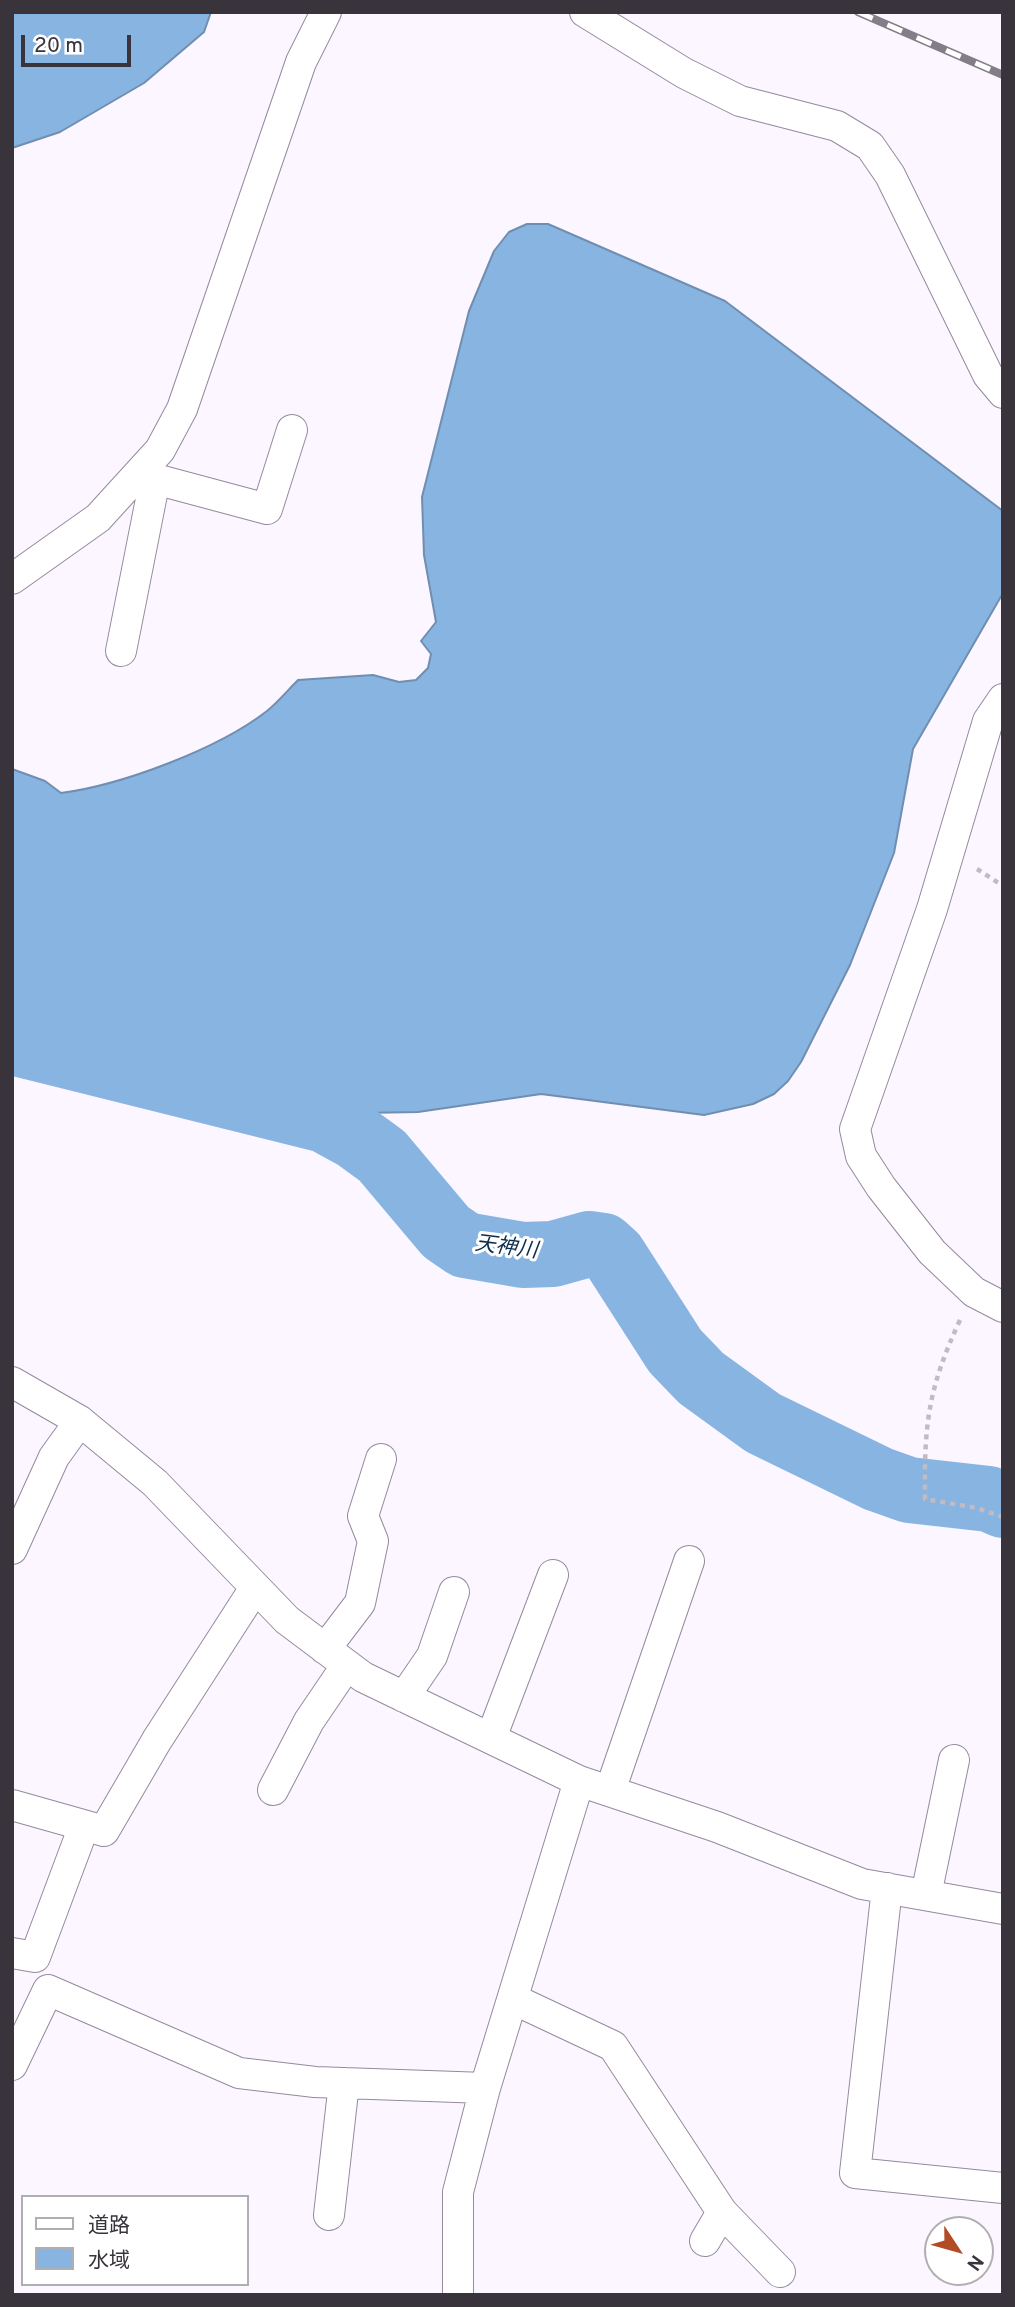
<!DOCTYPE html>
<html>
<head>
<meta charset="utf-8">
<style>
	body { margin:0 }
	#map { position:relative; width:1015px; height:2307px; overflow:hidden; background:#fbf6ff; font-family:Overpass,"Noto Sans JP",sans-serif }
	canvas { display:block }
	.frame { position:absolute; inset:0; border:14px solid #39343c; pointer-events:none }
	.legend { position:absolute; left:21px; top:2195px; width:228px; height:91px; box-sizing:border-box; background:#fff; border:2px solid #b0aeb1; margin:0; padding:9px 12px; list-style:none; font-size:21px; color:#39343c }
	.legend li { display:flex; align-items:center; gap:14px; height:35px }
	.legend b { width:35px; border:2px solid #b0aeb1 }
	.north { position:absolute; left:924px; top:2216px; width:70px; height:70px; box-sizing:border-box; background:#fff; border:2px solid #b0aeb1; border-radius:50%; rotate:126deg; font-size:19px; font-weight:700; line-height:28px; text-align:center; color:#39343c }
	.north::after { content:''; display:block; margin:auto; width:24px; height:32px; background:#b24c24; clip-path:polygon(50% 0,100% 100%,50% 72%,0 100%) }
	.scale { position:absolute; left:21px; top:35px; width:110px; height:32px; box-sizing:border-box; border:4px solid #39343c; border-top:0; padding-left:9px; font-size:21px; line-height:24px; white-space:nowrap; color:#39343c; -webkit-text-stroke:5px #fff; paint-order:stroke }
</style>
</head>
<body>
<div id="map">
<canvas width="1015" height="2307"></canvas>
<div class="frame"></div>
<ul class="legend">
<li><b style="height:9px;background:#fff"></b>道路</li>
<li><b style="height:19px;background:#88b4e2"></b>水域</li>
</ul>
<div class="north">N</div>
<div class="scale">20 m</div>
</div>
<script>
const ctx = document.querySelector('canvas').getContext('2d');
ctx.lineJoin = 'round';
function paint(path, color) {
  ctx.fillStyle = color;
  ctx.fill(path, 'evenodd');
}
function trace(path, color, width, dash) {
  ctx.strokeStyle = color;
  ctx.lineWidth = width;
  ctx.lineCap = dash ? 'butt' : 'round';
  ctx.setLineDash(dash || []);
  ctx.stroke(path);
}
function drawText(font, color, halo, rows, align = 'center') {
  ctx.font = font + ' Overpass,"Noto Sans JP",sans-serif';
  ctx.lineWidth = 6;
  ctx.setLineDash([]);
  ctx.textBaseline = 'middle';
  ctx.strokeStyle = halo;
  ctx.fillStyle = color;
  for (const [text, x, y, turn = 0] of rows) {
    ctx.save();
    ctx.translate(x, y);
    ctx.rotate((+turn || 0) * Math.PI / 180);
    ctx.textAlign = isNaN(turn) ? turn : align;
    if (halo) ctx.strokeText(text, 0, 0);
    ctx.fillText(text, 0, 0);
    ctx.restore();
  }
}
const water = new Path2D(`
	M 12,12 L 211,12 L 204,32 L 144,83 L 60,132 L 12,148 Z
	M 527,224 L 548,224 L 725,301 L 1003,511 L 1003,593 L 913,749 L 894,853 L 850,965 L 801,1062 L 788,1081 L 774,1094 L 753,1104 L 704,1115 L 541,1094 L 418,1112 L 361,1113 L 12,1028 L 12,769 L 45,781 L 61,793 C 122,785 218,749 267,711 C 278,702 288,690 298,680 L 373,675 L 399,682 L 416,680 L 428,668 L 431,654 L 421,641 L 436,622 L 424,555 L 422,497 L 469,311 L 494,251 L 509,232 Z`);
paint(water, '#88b4e2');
trace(water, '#708eb0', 2);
trace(new Path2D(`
	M 12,1042 L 325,1120 L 356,1137 L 382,1156 L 446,1232 L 465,1245 L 523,1255 L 553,1254 L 589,1244 L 603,1246 L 614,1256 L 675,1351 L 701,1378 L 763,1423 L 878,1479 L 909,1490 L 989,1499 L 1003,1505`), '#88b4e2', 66);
const minor = new Path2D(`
	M 585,12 L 684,73 L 740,101 L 837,126 L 870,146 L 890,175 L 988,375 L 1003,393
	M 143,470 L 155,479 L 267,509 L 292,430
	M 12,579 L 98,518 L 160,450 L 182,409 L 301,62 L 326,12
	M 121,651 L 155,479
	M 1003,699 L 988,721 L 932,909 L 855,1129 L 861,1156 L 881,1187 L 932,1252 L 974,1292 L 1003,1307
	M 12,1382 L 80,1421 L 155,1483 L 287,1620 L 363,1677 L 579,1781 L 717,1827 L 862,1884 L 1003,1909
	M 12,1549 L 54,1457 L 80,1421
	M 325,1649 L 360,1603 L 373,1541 L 363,1516 L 381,1459
	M 404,1697 L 432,1656 L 454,1592
	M 491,1738 L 553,1575
	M 273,1790 L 309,1721 L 347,1665
	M 610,1791 L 689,1561
	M 12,1805 L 104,1831 L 157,1740 L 255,1588
	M 887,1888 L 855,2173 L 1003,2188
	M 926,1895 L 954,1760
	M 12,1953 L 35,1957 L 84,1826
	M 513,1999 L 613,2046 L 722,2212 L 705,2241
	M 12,2065 L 48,1990 L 239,2073 L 315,2082 L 485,2088
	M 722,2212 L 780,2272
	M 329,2215 L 344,2083
	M 458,2295 L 458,2192 L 485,2088 L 579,1781`);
trace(minor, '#96899d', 32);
trace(new Path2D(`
	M 977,869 L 1003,886
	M 960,1320 C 928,1389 924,1424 925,1499 L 977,1508 L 1003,1517`), '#c0bbc4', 4.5, [5, 5]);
trace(minor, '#fff', 30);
const rail = new Path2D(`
	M 858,12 L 1003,75`);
trace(rail, '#827d86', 8);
trace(rail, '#fff', 5, [16]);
drawText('italic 21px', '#0d2e4c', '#fff', [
	["天神川",506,1249,7]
]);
</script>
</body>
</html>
